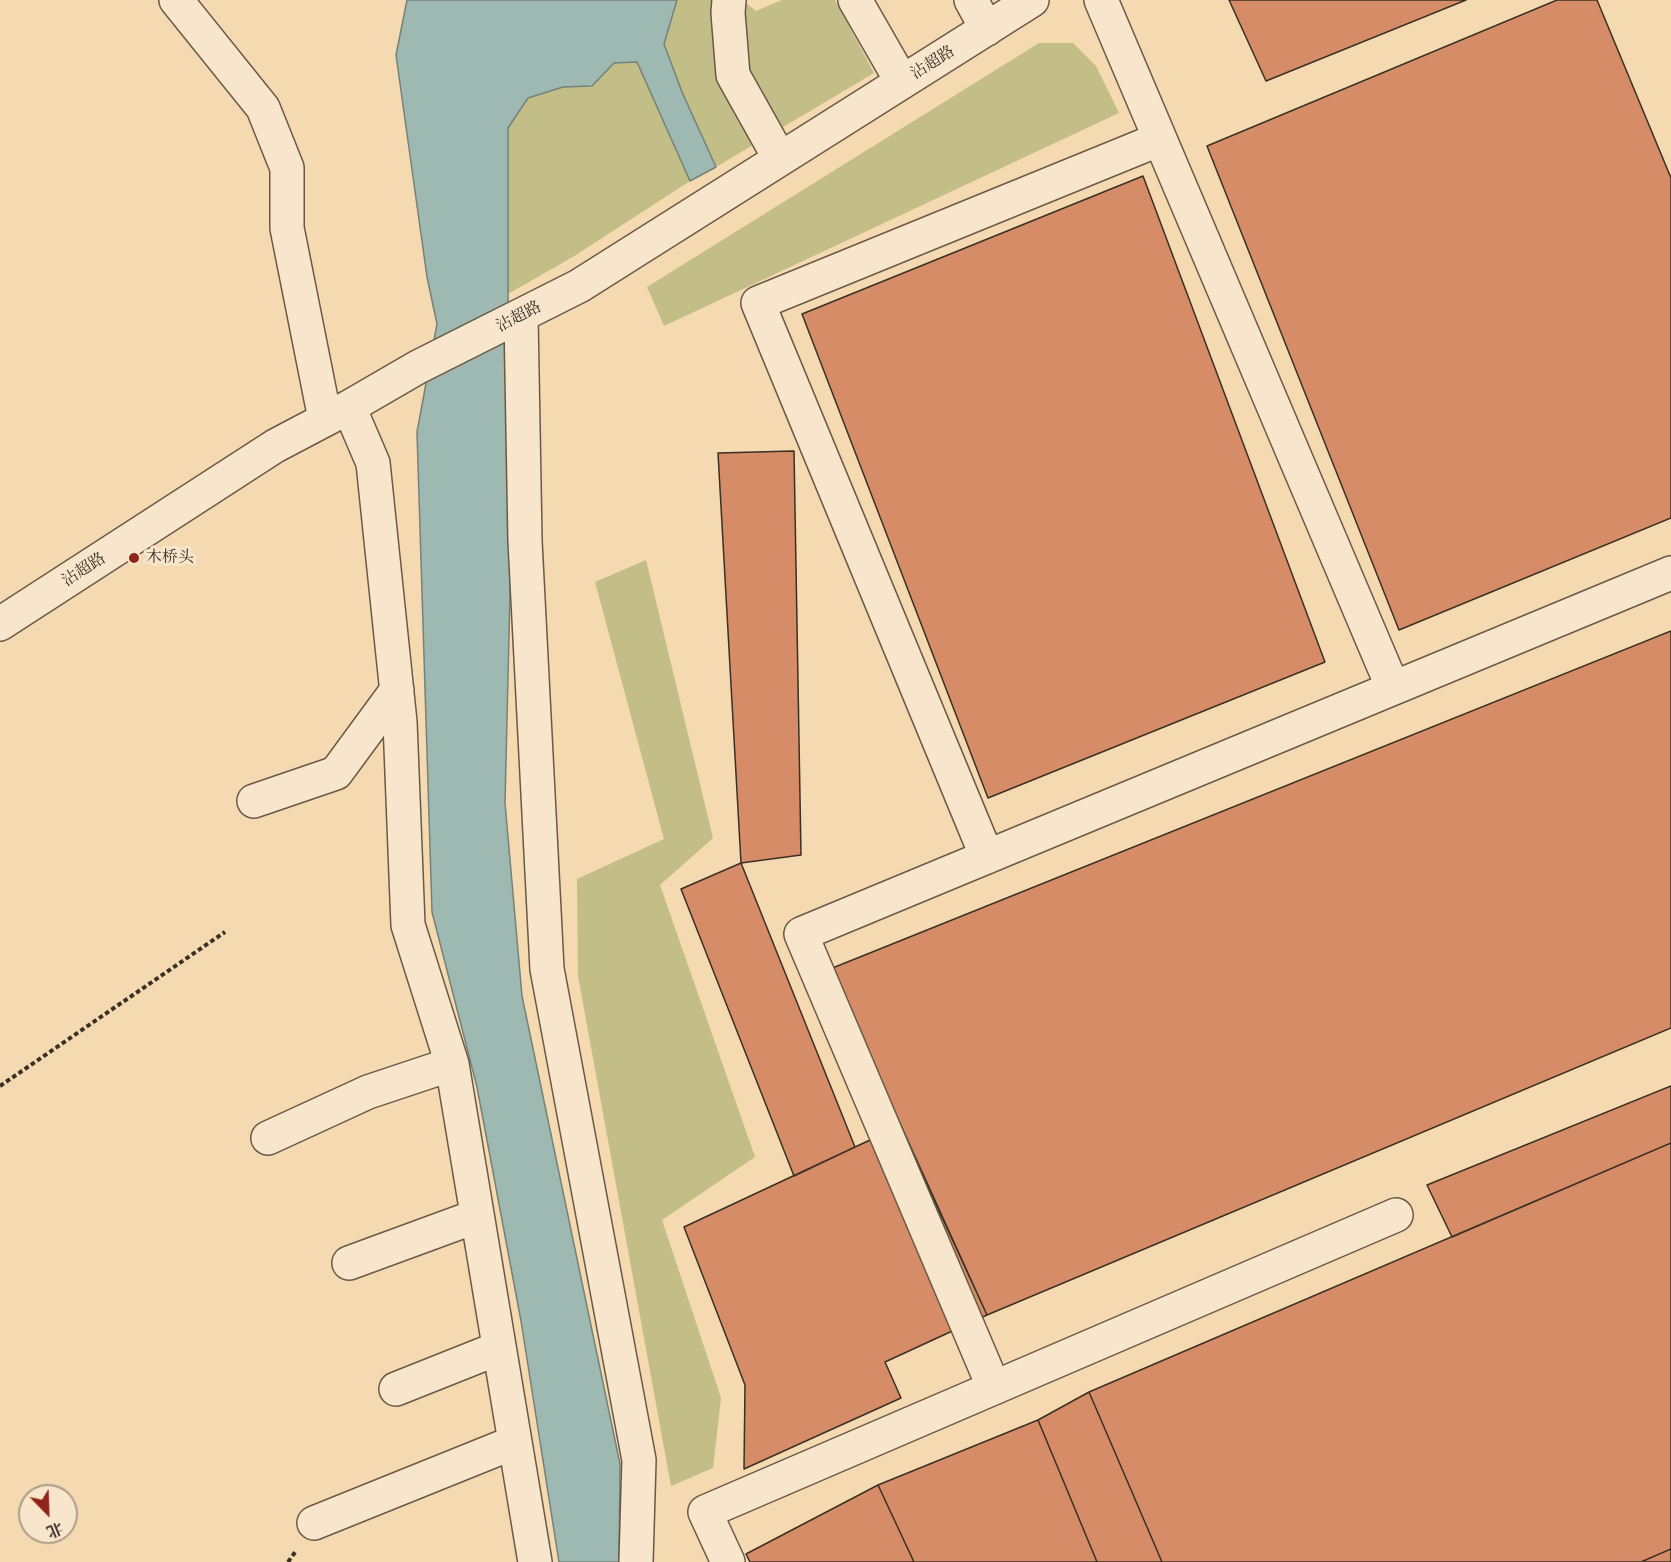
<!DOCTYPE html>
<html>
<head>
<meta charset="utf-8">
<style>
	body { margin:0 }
	#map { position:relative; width:1671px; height:1562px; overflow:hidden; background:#f5d9b1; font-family:"Old Standard TT","Noto Serif SC",serif }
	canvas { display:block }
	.north { position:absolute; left:18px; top:1484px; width:60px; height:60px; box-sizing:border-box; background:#f8e6cc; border:2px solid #ac9d89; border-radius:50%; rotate:157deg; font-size:16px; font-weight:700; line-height:24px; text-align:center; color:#3a3025 }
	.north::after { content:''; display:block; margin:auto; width:21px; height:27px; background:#8f2418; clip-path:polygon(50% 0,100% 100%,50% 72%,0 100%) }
</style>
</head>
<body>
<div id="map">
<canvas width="1671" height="1562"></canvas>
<div class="north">北</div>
</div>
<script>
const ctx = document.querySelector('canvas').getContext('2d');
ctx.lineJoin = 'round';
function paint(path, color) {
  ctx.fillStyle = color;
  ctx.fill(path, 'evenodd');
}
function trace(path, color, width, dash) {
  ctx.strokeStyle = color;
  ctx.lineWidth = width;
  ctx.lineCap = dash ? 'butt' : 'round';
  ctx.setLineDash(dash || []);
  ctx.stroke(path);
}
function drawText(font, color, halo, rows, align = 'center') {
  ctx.font = font + ' "Old Standard TT","Noto Serif SC",serif';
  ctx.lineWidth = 6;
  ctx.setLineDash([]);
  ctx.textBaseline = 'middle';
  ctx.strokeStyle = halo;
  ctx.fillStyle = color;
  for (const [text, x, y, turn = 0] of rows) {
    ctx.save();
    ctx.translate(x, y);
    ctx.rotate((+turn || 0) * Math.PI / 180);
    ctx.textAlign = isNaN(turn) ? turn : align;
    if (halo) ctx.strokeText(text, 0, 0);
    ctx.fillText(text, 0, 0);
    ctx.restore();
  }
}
paint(new Path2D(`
	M 677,0 L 742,0 L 756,11 L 782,0 L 835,0 L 874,73 L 716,167 L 682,92 L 664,44 Z
	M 1039,43 L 1073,43 L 1096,66 L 1119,113 L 664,326 L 647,287 Z
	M 637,62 L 690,181 L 576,255 L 508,294 L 508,128 L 528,98 L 563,87 L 592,86 L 614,63 Z
	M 646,560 L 713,838 L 660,885 L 755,1157 L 662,1220 L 721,1398 L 713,1468 L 671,1486 L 578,976 L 577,879 L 664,839 L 595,582 Z`), '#c3bd87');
const water = new Path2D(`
	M 407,0 L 677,0 L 664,44 L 682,92 L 716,167 L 690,181 L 637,62 L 614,63 L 592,86 L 563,87 L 528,98 L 508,128 L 508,294 L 512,510 L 505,803 L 522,996 L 620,1464 L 619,1562 L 559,1562 L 521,1321 L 477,1087 L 432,912 L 417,432 L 437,324 L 427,277 L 396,55 Z`);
paint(water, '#9db9b1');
trace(water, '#758279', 1.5);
const building = new Path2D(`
	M 1229,0 L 1466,0 L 1266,81 Z
	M 1557,0 L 1597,0 L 1671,178 L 1671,518 L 1399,630 L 1207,146 Z
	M 1143,176 L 1325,662 L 988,798 L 802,314 Z
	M 794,451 L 801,855 L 741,863 L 718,453 Z
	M 1671,631 L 1671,1028 L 987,1315 L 830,969 Z
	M 741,863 L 855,1147 L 794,1176 L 681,889 Z
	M 1671,1086 L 1671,1143 L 1452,1237 L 1427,1185 Z
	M 900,1126 L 987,1315 L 885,1362 L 901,1398 L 744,1469 L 745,1385 L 684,1227 Z
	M 1671,1143 L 1671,1549 L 1641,1562 L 1162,1562 L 1089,1392 Z
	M 1089,1392 L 1162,1562 L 1097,1562 L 1038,1420 Z
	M 1038,1420 L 1097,1562 L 914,1562 L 878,1485 Z
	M 878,1485 L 914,1562 L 750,1562 L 746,1554 Z
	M 1671,1549 L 1671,1562 L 1641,1562 Z`);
paint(building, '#d58c67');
trace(building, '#3a3025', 1.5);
const minor = new Path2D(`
	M 176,0 L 263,108 L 287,168 L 287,228 L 325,419
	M 729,0 L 728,13 L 733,75 L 780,159
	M 855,0 L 902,82
	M 971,0 L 987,29
	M 1101,0 L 1393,688
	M 521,316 L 525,541 L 547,969 L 639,1460 L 636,1562
	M 349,407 L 373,463 L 400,722 L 408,925 L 452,1064 L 535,1562
	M 0,624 L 275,446 L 349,407 L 418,367 L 579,286 L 1032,0
	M 254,801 L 336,773 L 397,690
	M 987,857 L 758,303 L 1160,139
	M 268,1138 L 368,1092 L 452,1064
	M 349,1263 L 477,1216
	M 994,1388 L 801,934 L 1671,573
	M 396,1389 L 499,1348
	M 314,1523 L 515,1442
	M 728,1562 L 705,1512 L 1396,1215`);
trace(minor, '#695a48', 36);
trace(new Path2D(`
	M 0,1086 L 225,932
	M 288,1562 L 296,1551`), '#3a3025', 4, [4.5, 3]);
trace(minor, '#f8e6cc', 33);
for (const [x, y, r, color] of [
	[134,558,6,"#8f2418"]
]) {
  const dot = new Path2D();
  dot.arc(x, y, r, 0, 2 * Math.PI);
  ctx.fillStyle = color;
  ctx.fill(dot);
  trace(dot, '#f8e6cc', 2);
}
drawText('16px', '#3a3025', '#f8e6cc', [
	["沾超路",933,63,-32],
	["沾超路",519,317,-27],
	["沾超路",84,570,-33]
]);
drawText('16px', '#3a3025', '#f8e6cc', [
	["木桥头",146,558]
], 'left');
</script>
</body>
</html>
